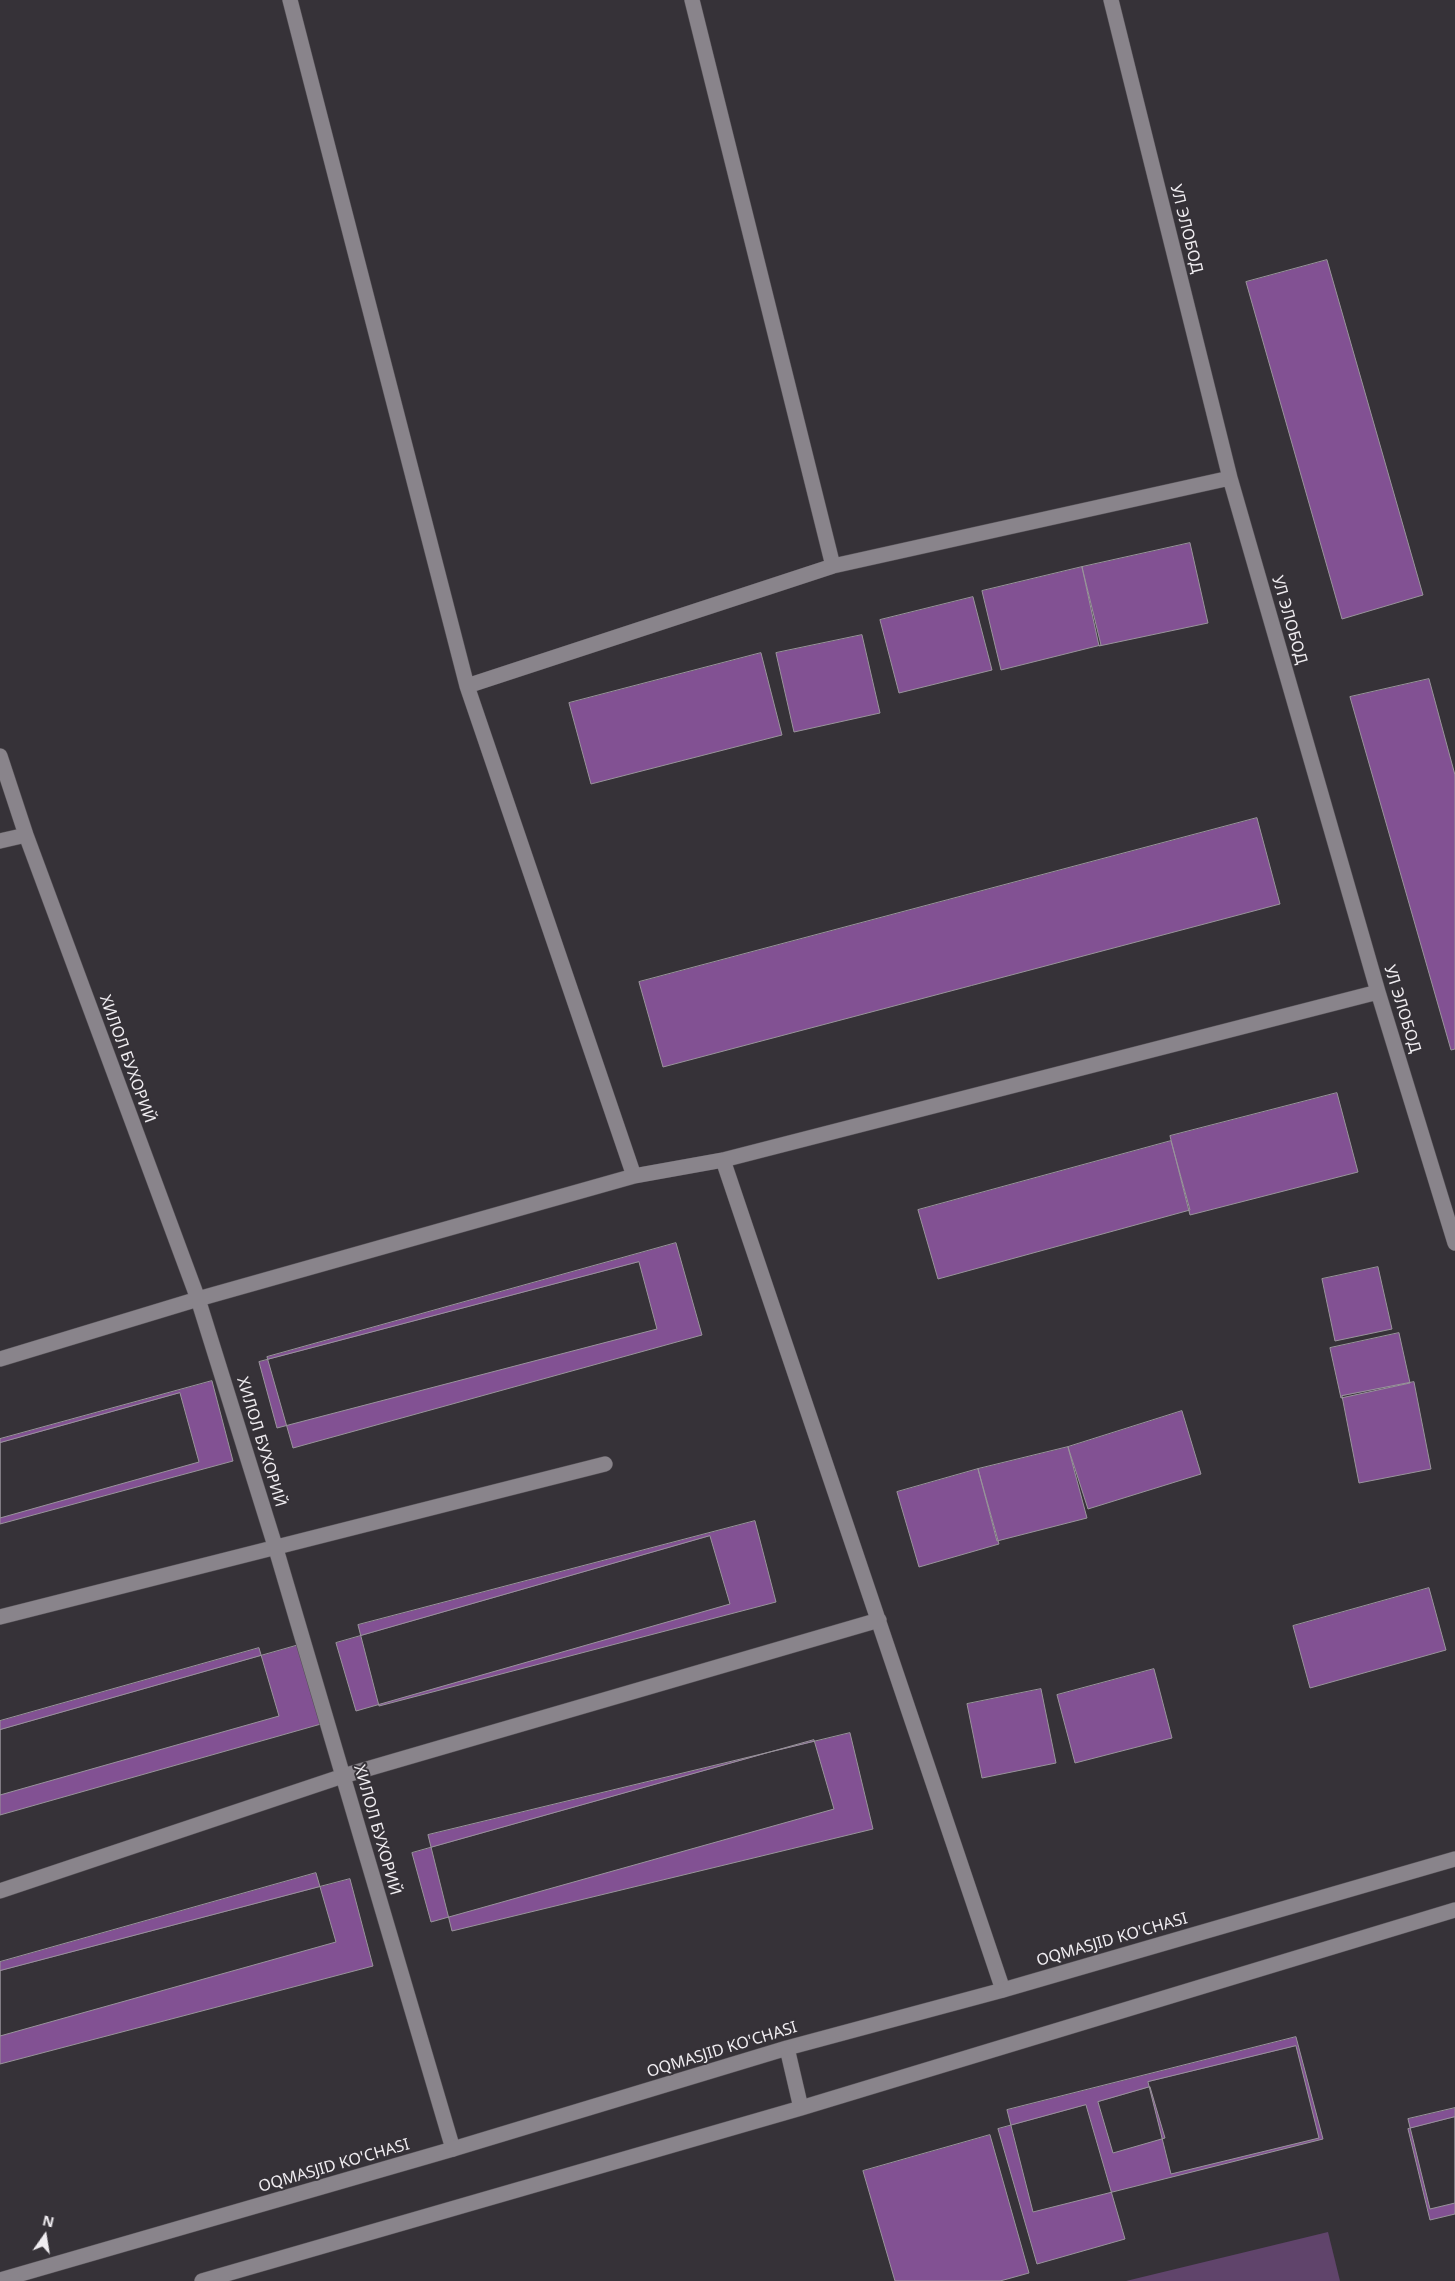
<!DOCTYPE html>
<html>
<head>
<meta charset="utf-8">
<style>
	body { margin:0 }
	#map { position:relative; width:1455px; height:2281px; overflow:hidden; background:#363238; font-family:"Noto Sans",sans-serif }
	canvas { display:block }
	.north { position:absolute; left:20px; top:2211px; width:50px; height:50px; -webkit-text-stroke:4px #363238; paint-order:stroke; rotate:13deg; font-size:14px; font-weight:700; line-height:20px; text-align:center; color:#f0edf1 }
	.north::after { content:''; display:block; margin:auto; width:18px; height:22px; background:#f0edf1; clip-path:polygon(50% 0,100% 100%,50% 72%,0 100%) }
</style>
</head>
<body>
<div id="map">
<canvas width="1455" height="2281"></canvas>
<div class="north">N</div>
</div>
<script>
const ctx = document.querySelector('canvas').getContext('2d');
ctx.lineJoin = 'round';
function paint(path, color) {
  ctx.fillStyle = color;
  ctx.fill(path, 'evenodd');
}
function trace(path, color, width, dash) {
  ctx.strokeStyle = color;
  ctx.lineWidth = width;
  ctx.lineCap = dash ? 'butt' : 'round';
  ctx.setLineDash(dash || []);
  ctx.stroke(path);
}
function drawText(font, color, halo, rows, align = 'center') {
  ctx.font = font + ' "Noto Sans",sans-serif';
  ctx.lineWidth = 4;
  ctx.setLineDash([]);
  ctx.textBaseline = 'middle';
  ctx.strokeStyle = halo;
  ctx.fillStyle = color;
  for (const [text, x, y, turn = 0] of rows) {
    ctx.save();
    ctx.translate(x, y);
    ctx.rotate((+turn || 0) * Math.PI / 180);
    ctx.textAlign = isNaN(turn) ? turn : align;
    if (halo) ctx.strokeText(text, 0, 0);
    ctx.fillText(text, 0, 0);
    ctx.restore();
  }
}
paint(new Path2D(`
	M 1328,2232 L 1340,2281 L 1126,2281 Z`), '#60446b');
const building = new Path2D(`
	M 1327,260 L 1423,595 L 1342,619 L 1246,282 Z
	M 1190,543 L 1208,623 L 1099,646 L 1082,567 Z
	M 1082,567 L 1101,645 L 1001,670 L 982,591 Z
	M 973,597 L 992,670 L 899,693 L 880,620 Z
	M 862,635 L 880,713 L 794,732 L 776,653 Z
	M 761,653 L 782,735 L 591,784 L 569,703 Z
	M 1429,679 L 1455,775 L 1455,1049 L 1451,1050 L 1350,697 Z
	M 1257,818 L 1280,904 L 663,1067 L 639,982 Z
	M 1337,1093 L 1358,1172 L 1190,1215 L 1170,1136 Z
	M 1171,1141 L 1190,1210 L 938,1279 L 918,1210 Z
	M 676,1243 L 702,1335 L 293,1448 L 267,1357 Z
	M 639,1262 L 657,1329 L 277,1428 L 259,1362 Z
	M 1378,1267 L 1392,1329 L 1335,1341 L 1322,1279 Z
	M 1399,1333 L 1410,1383 L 1341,1398 L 1330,1348 Z
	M 212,1381 L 233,1461 L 0,1524 L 0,1439 Z
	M 1414,1382 L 1431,1469 L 1359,1483 L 1342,1396 Z
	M 180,1393 L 199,1462 L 0,1518 L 0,1443 Z
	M 1182,1411 L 1201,1474 L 1088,1509 L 1068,1447 Z
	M 1068,1447 L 1087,1518 L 997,1541 L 978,1469 Z
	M 978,1469 L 999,1544 L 919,1567 L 897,1492 Z
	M 755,1521 L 776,1602 L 379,1706 L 358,1625 Z
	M 710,1536 L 730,1604 L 356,1711 L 336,1643 Z
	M 1429,1588 L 1446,1650 L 1310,1688 L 1293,1626 Z
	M 299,1645 L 321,1724 L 0,1815 L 0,1730 Z
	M 259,1648 L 279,1716 L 0,1795 L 0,1721 Z
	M 1154,1669 L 1172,1738 L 1075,1763 L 1057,1695 Z
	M 1041,1689 L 1056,1763 L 982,1778 L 967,1704 Z
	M 850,1733 L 873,1829 L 452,1931 L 428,1835 Z
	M 814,1740 L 834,1809 L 431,1922 L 412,1853 Z
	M 316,1873 L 336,1942 L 0,2036 L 0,1962 Z
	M 350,1879 L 373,1966 L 0,2064 L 0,1971 Z
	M 1296,2037 L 1323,2139 L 1033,2212 L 1007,2110 Z
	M 1296,2046 L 1319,2138 L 1171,2174 L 1148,2082 Z
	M 1150,2087 L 1165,2138 L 1113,2153 L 1098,2102 Z
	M 1086,2105 L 1125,2239 L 1037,2264 L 998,2129 Z
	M 1455,2108 L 1455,2203 L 1430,2209 L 1408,2119 Z
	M 1455,2117 L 1455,2214 L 1430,2220 L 1408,2129 Z
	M 990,2135 L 1029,2273 L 1000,2281 L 895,2281 L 863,2171 Z`);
paint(building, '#825193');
trace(building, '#99949b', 1);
const street = new Path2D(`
	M 290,0 L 467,686 L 634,1176
	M 692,0 L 833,566
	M 1111,0 L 1230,478 L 1378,992 L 1455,1243
	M 467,686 L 833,566 L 1230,478
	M 0,756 L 26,835 L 198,1299 L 276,1549 L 453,2149
	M 0,841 L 26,835
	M 723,1160 L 1003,1990
	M 0,1359 L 198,1299 L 634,1176 L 723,1160 L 1378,992
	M 0,1617 L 605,1464
	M 0,1891 L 343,1776 L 879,1620`);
const secondary = new Path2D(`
	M 787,2048 L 801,2108
	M 0,2280 L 453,2149 L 787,2048 L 1003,1990 L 1455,1859
	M 202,2281 L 801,2108 L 1455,1910`);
trace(street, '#555156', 16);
trace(secondary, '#555156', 16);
trace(street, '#89848b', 15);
trace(secondary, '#89848b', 15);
drawText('16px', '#f0edf1', '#363238', [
	["УЛ ЭЛОБОД",1186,229,76],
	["УЛ ЭЛОБОД",1289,620,74],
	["УЛ ЭЛОБОД",1402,1009,73],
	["ХИЛОЛ БУХОРИЙ",127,1059,70],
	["ХИЛОЛ БУХОРИЙ",261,1442,73],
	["ХИЛОЛ БУХОРИЙ",377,1830,74],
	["OQMASJID KO'CHASI",1112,1940,-16],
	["OQMASJID KO'CHASI",722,2050,-17],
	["OQMASJID KO'CHASI",334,2166,-16]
]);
</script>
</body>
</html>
